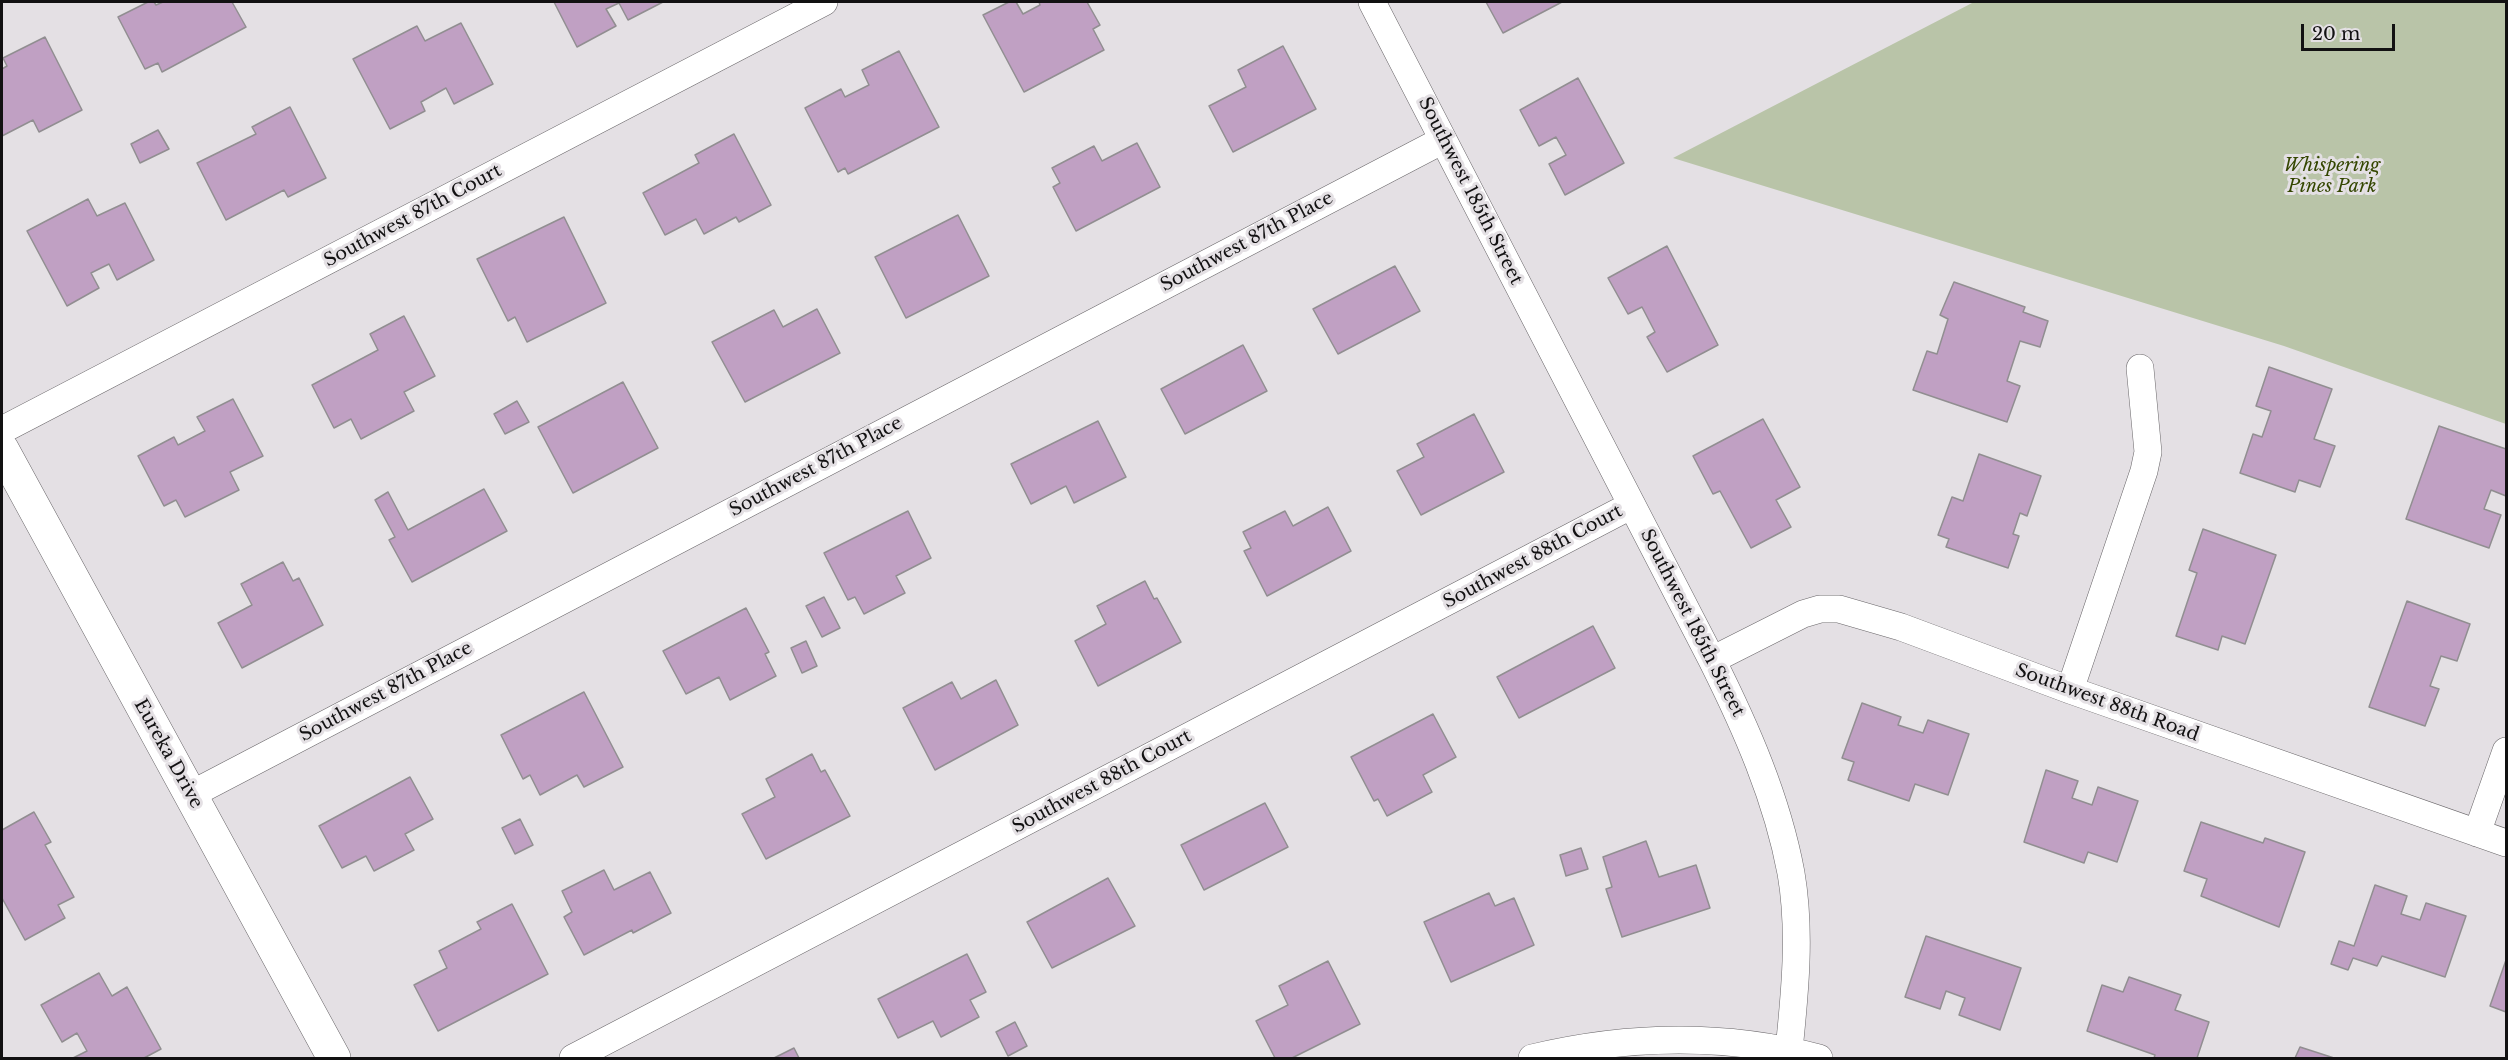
<!DOCTYPE html>
<html>
<head>
<meta charset="utf-8">
<style>
	body { margin:0 }
	#map { position:relative; width:2508px; height:1060px; overflow:hidden; background:#e4e0e4; font-family:"Libre Baskerville",serif }
	canvas { display:block }
	.frame { position:absolute; inset:0; border:3px solid #121112; pointer-events:none }
	.scale { position:absolute; left:2301px; top:24px; width:94px; height:27px; box-sizing:border-box; border:3px solid #121112; border-top:0; padding-left:8px; font-size:18px; line-height:21px; white-space:nowrap; color:#121112; -webkit-text-stroke:4px #e4e0e4; paint-order:stroke }
</style>
</head>
<body>
<div id="map">
<canvas width="2508" height="1060"></canvas>
<div class="frame"></div>
<div class="scale">20 m</div>
</div>
<script>
const ctx = document.querySelector('canvas').getContext('2d');
ctx.lineJoin = 'round';
function paint(path, color) {
  ctx.fillStyle = color;
  ctx.fill(path, 'evenodd');
}
function trace(path, color, width, dash) {
  ctx.strokeStyle = color;
  ctx.lineWidth = width;
  ctx.lineCap = dash ? 'butt' : 'round';
  ctx.setLineDash(dash || []);
  ctx.stroke(path);
}
function drawText(font, color, halo, rows, align = 'center') {
  ctx.font = font + ' "Libre Baskerville",serif';
  ctx.lineWidth = 6;
  ctx.setLineDash([]);
  ctx.textBaseline = 'middle';
  ctx.strokeStyle = halo;
  ctx.fillStyle = color;
  for (const [text, x, y, turn = 0] of rows) {
    ctx.save();
    ctx.translate(x, y);
    ctx.rotate((+turn || 0) * Math.PI / 180);
    ctx.textAlign = isNaN(turn) ? turn : align;
    if (halo) ctx.strokeText(text, 0, 0);
    ctx.fillText(text, 0, 0);
    ctx.restore();
  }
}
paint(new Path2D(`
	M 1974,2 L 2506,2 L 2506,424 L 2284,346 L 1673,158 Z`), '#b9c4a8');
const building = new Path2D(`
	M 148,2 L 154,2 L 156,5 L 163,2 L 232,2 L 246,27 L 162,72 L 158,63 L 145,69 L 118,17 Z
	M 554,2 L 663,2 L 628,20 L 619,3 L 606,9 L 616,26 L 577,47 Z
	M 1009,2 L 1016,2 L 1023,14 L 1040,5 L 1039,2 L 1087,2 L 1100,25 L 1093,29 L 1104,50 L 1024,92 L 983,15 Z
	M 1486,2 L 1562,2 L 1503,33 Z
	M 461,23 L 493,84 L 454,104 L 446,88 L 421,102 L 425,111 L 390,129 L 353,59 L 417,26 L 425,41 Z
	M 45,37 L 82,110 L 39,132 L 33,120 L 2,136 L 2,69 L 7,66 L 3,58 Z
	M 1283,46 L 1316,109 L 1233,152 L 1209,106 L 1246,87 L 1238,70 Z
	M 899,51 L 939,127 L 848,174 L 845,168 L 838,172 L 805,108 L 841,89 L 845,97 L 869,85 L 862,70 Z
	M 1578,78 L 1624,163 L 1565,195 L 1549,164 L 1566,155 L 1556,137 L 1539,146 L 1520,110 Z
	M 290,107 L 326,178 L 288,197 L 284,190 L 226,220 L 197,163 L 256,134 L 252,127 Z
	M 158,130 L 169,149 L 140,163 L 131,144 Z
	M 734,134 L 771,205 L 739,222 L 736,217 L 704,234 L 696,219 L 665,235 L 643,193 L 699,163 L 695,155 Z
	M 1137,143 L 1160,187 L 1076,231 L 1053,187 L 1060,183 L 1052,168 L 1094,146 L 1102,161 Z
	M 88,199 L 97,216 L 125,203 L 154,260 L 117,280 L 109,264 L 91,273 L 99,288 L 67,306 L 27,231 Z
	M 958,215 L 989,276 L 906,318 L 875,257 Z
	M 564,217 L 606,303 L 527,342 L 515,317 L 508,321 L 477,259 Z
	M 1667,246 L 1718,345 L 1667,372 L 1647,337 L 1655,332 L 1642,307 L 1628,314 L 1608,278 Z
	M 1395,266 L 1420,311 L 1338,354 L 1313,309 Z
	M 1954,282 L 2025,307 L 2023,312 L 2048,321 L 2040,347 L 2020,341 L 2007,381 L 2020,386 L 2007,422 L 1913,390 L 1927,351 L 1937,354 L 1948,319 L 1940,315 Z
	M 817,309 L 840,353 L 745,402 L 712,342 L 774,310 L 783,327 Z
	M 404,316 L 435,376 L 404,392 L 414,411 L 361,439 L 351,419 L 334,428 L 312,385 L 378,350 L 370,334 Z
	M 1243,345 L 1267,391 L 1185,434 L 1161,389 Z
	M 2269,367 L 2332,389 L 2314,439 L 2335,446 L 2320,487 L 2299,480 L 2295,492 L 2240,473 L 2253,434 L 2262,437 L 2271,411 L 2256,406 Z
	M 623,382 L 658,448 L 573,493 L 538,427 Z
	M 233,399 L 263,456 L 230,472 L 239,490 L 185,517 L 176,500 L 164,506 L 138,456 L 174,437 L 178,445 L 205,431 L 197,417 Z
	M 517,401 L 529,422 L 505,434 L 494,414 Z
	M 1474,414 L 1504,472 L 1421,515 L 1397,471 L 1424,457 L 1417,444 Z
	M 1763,419 L 1800,487 L 1776,500 L 1791,527 L 1751,548 L 1720,491 L 1713,494 L 1693,456 Z
	M 1098,421 L 1126,477 L 1074,503 L 1066,486 L 1031,504 L 1011,464 Z
	M 2439,426 L 2506,449 L 2506,496 L 2491,490 L 2484,509 L 2501,515 L 2489,548 L 2406,519 Z
	M 1979,454 L 2041,476 L 2027,516 L 2020,513 L 2013,534 L 2019,536 L 2008,568 L 1946,547 L 1949,539 L 1938,535 L 1952,497 L 1963,501 Z
	M 484,489 L 507,531 L 412,582 L 389,540 L 395,537 L 375,500 L 388,492 L 408,530 Z
	M 1328,507 L 1351,551 L 1267,596 L 1244,551 L 1251,548 L 1243,532 L 1285,511 L 1293,526 Z
	M 908,511 L 931,558 L 896,576 L 905,593 L 864,614 L 855,597 L 848,600 L 824,553 Z
	M 2203,529 L 2276,555 L 2245,644 L 2222,636 L 2218,650 L 2176,636 L 2197,573 L 2189,570 Z
	M 283,562 L 293,581 L 299,578 L 323,625 L 242,668 L 218,623 L 252,605 L 241,584 Z
	M 1145,581 L 1154,599 L 1157,598 L 1181,642 L 1098,686 L 1075,641 L 1106,624 L 1097,606 Z
	M 824,597 L 840,628 L 822,637 L 806,606 Z
	M 2407,601 L 2470,624 L 2457,661 L 2441,656 L 2430,686 L 2439,689 L 2425,726 L 2369,707 Z
	M 746,608 L 769,652 L 765,654 L 776,676 L 730,700 L 719,677 L 686,694 L 663,651 Z
	M 1593,626 L 1615,668 L 1519,718 L 1497,677 Z
	M 806,641 L 817,666 L 802,673 L 791,648 Z
	M 996,680 L 1018,725 L 935,770 L 903,708 L 952,682 L 961,699 Z
	M 584,692 L 623,767 L 584,787 L 577,775 L 540,795 L 530,775 L 523,779 L 501,735 Z
	M 1862,703 L 1901,717 L 1898,725 L 1923,733 L 1928,720 L 1969,734 L 1948,795 L 1915,784 L 1909,801 L 1848,780 L 1854,762 L 1842,758 Z
	M 1433,714 L 1456,757 L 1423,775 L 1432,792 L 1387,816 L 1378,799 L 1374,801 L 1351,757 Z
	M 812,754 L 821,772 L 825,770 L 850,816 L 766,859 L 742,814 L 775,797 L 766,779 Z
	M 2046,770 L 2078,781 L 2072,798 L 2092,805 L 2098,787 L 2138,801 L 2117,862 L 2088,852 L 2084,863 L 2024,842 Z
	M 410,777 L 433,819 L 405,834 L 414,850 L 374,871 L 366,856 L 342,868 L 319,826 Z
	M 1265,803 L 1288,847 L 1204,890 L 1181,845 Z
	M 34,812 L 51,842 L 45,845 L 74,897 L 58,905 L 65,918 L 25,940 L 2,898 L 2,830 Z
	M 520,819 L 533,845 L 515,854 L 502,828 Z
	M 2201,822 L 2263,843 L 2265,838 L 2305,852 L 2279,927 L 2201,896 L 2207,879 L 2184,871 Z
	M 1646,841 L 1659,877 L 1696,865 L 1710,908 L 1622,937 L 1606,889 L 1612,887 L 1603,857 Z
	M 1581,848 L 1588,869 L 1566,876 L 1560,855 Z
	M 604,870 L 614,890 L 650,872 L 671,913 L 633,933 L 632,930 L 584,955 L 564,917 L 572,912 L 562,891 Z
	M 1108,878 L 1135,926 L 1052,968 L 1027,922 Z
	M 2375,885 L 2407,896 L 2401,914 L 2420,920 L 2426,903 L 2466,916 L 2445,977 L 2382,956 L 2377,966 L 2353,958 L 2348,970 L 2331,964 L 2339,941 L 2354,946 Z
	M 1489,893 L 1495,906 L 1514,898 L 1534,945 L 1451,982 L 1424,922 Z
	M 512,904 L 548,974 L 438,1031 L 414,985 L 447,968 L 439,951 L 481,929 L 477,922 Z
	M 1926,936 L 2021,968 L 2000,1030 L 1959,1015 L 1965,998 L 1946,991 L 1940,1009 L 1905,997 Z
	M 967,954 L 986,992 L 970,1000 L 979,1017 L 941,1037 L 933,1021 L 898,1038 L 878,999 Z
	M 2506,960 L 2506,1012 L 2490,1006 Z
	M 1328,961 L 1360,1024 L 1292,1058 L 1275,1058 L 1256,1021 L 1288,1005 L 1279,986 Z
	M 99,973 L 112,996 L 127,987 L 161,1049 L 144,1058 L 73,1058 L 87,1051 L 77,1033 L 62,1042 L 41,1005 Z
	M 2129,977 L 2181,995 L 2175,1010 L 2209,1022 L 2197,1058 L 2154,1058 L 2155,1055 L 2087,1031 L 2102,985 L 2123,992 Z
	M 1015,1022 L 1027,1046 L 1008,1056 L 996,1032 Z
	M 2300,1047 L 2334,1058 L 2295,1058 Z
	M 794,1048 L 799,1058 L 774,1058 Z`);
paint(building, '#c0a0c3');
trace(building, '#918e91', 1.5);
const minor = new Path2D(`
	M 1372,2 L 1712,660 C 1746,728 1777,798 1791,873 C 1801,931 1795,992 1789,1050
	M 2,430 L 824,2
	M 1712,660 L 1803,614 L 1820,609 L 1839,609 L 1901,627 L 2070,690 L 2506,843
	M 2070,690 L 2144,471 L 2148,452 L 2140,368
	M 190,795 L 1443,140
	M 2477,833 L 2506,751
	M 573,1058 L 1632,505
	M 1532,1058 C 1628,1035 1724,1033 1819,1058`);
const secondary = new Path2D(`
	M 2,449 L 334,1058`);
trace(minor, '#696669', 28);
trace(secondary, '#696669', 34);
trace(minor, '#fff', 27);
trace(secondary, '#fff', 33);
drawText('italic 18px', '#344600', '#e4e0e4', [
	["Whispering",2332,166],
	["Pines Park",2332,187]
]);
drawText('18px', '#121112', '#e4e0e4', [
	["Southwest 185th Street",1470,191,63],
	["Southwest 87th Court",413,216,-28],
	["Southwest 87th Place",1247,242,-28],
	["Southwest 87th Place",816,467,-28],
	["Southwest 88th Court",1533,557,-28],
	["Southwest 185th Street",1692,623,63],
	["Southwest 87th Place",386,692,-28],
	["Southwest 88th Road",2107,703,20],
	["Eureka Drive",168,754,61],
	["Southwest 88th Court",1102,782,-28]
]);
</script>
</body>
</html>
